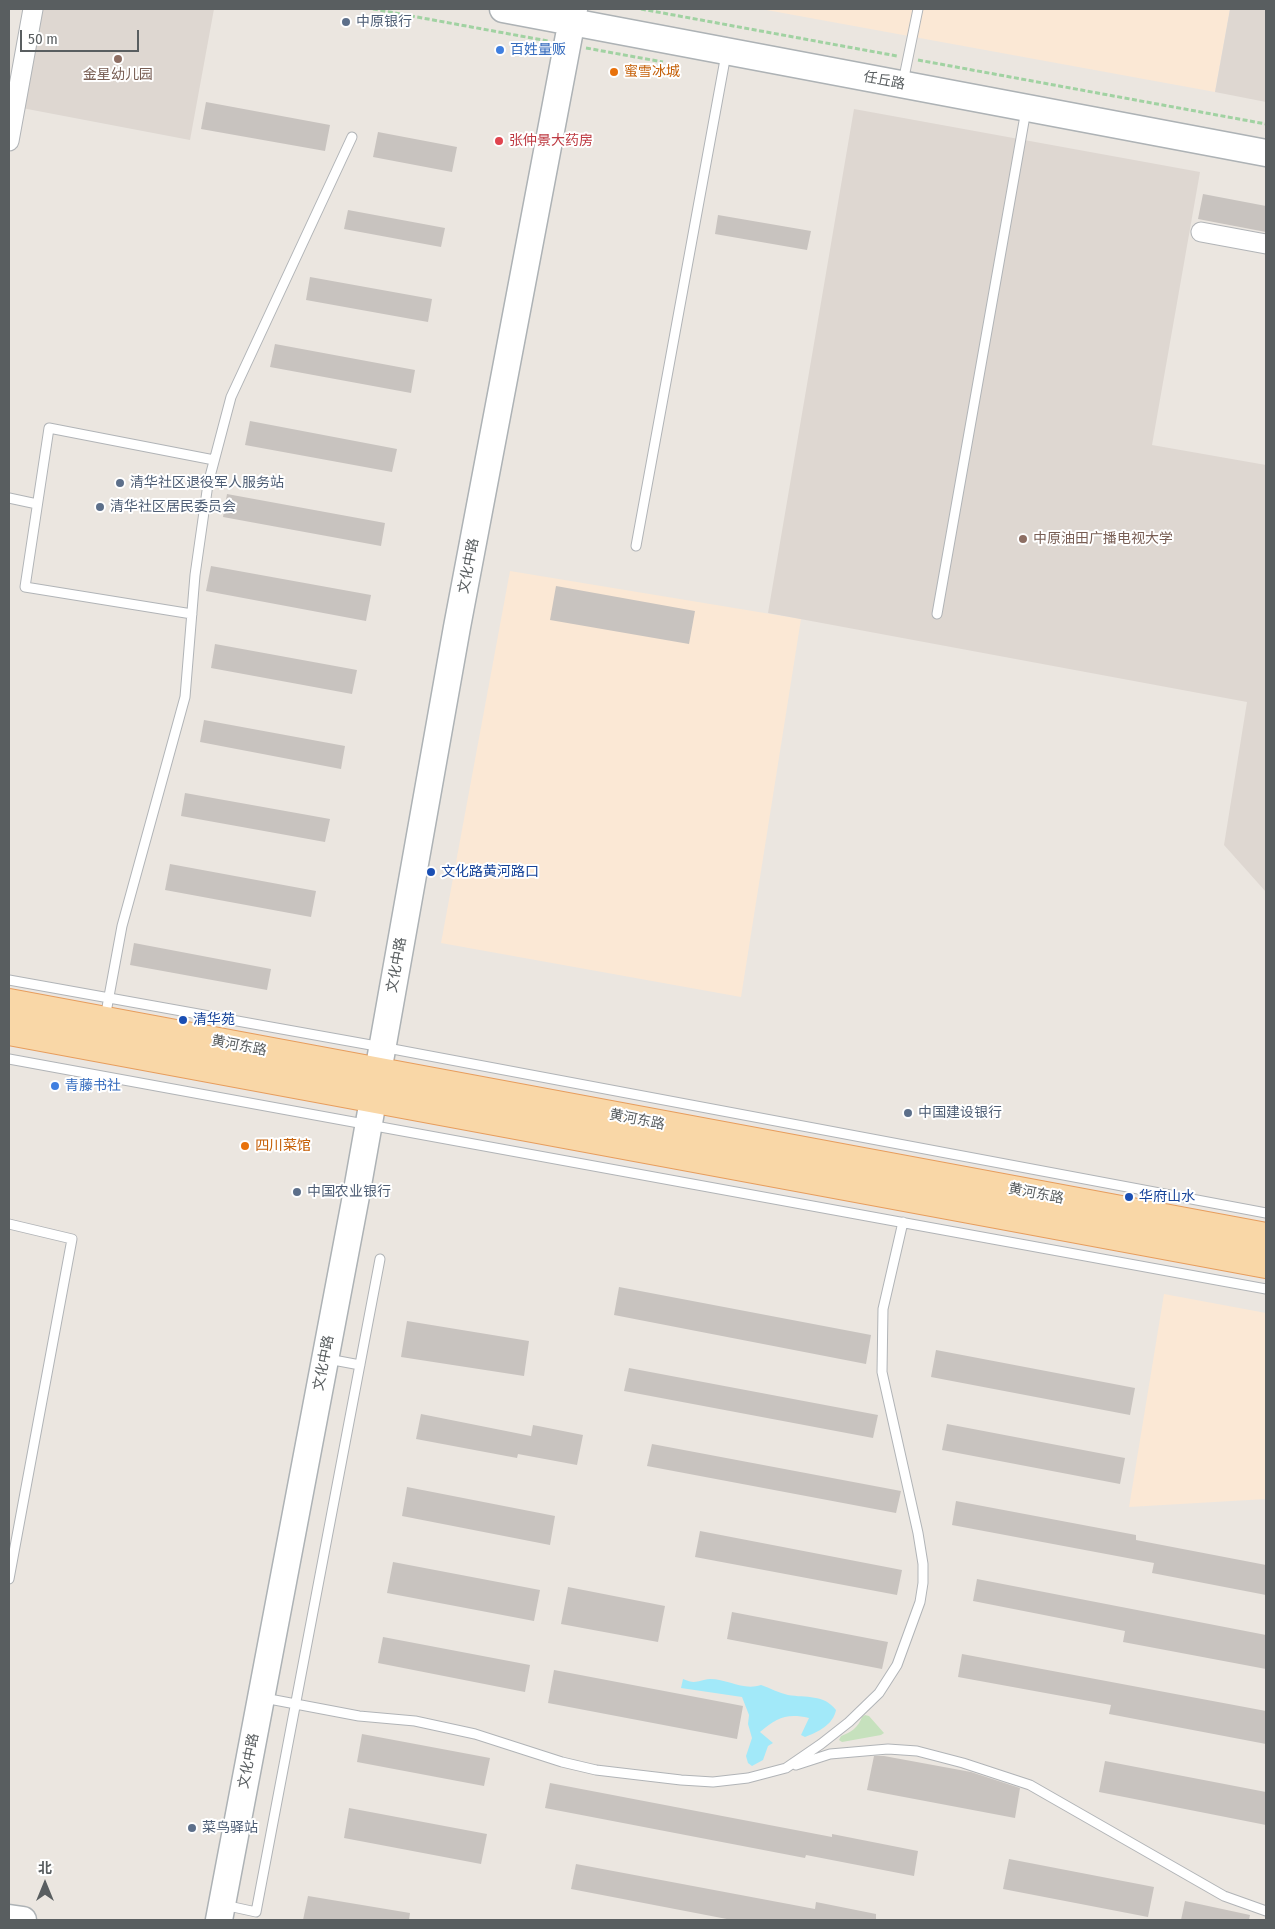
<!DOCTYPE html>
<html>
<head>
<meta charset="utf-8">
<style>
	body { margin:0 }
	#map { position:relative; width:1275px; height:1929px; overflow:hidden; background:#ebe6e0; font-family:"Fira Sans Condensed","Noto Sans SC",sans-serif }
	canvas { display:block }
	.frame { position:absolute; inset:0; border:10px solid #595e60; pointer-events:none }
	.north { position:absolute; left:20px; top:1859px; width:50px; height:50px; -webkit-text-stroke:4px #fff; paint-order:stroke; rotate:0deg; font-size:14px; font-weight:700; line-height:20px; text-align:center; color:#595e60 }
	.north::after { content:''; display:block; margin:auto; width:18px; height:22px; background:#595e60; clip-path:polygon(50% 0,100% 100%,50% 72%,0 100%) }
	.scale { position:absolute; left:20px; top:30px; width:119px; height:22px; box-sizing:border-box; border:2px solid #595e60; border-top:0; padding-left:6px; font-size:15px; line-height:18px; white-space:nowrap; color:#595e60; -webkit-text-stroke:4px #fff; paint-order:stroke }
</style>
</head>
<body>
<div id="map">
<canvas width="1275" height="1929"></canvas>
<div class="frame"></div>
<div class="north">北</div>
<div class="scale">50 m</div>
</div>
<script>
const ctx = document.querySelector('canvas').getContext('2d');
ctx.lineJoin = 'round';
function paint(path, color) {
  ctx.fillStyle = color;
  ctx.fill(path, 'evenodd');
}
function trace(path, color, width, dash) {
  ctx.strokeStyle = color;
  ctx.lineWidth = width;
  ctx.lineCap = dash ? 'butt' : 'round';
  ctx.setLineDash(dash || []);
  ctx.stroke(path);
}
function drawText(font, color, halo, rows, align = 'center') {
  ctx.font = font + ' "Fira Sans Condensed","Noto Sans SC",sans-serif';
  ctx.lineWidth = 4;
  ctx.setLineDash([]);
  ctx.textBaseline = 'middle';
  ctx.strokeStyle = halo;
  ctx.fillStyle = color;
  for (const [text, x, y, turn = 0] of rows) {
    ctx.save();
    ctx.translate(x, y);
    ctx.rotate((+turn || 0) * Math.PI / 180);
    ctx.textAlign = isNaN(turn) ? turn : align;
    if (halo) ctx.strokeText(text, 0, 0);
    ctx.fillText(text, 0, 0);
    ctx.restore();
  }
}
paint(new Path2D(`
	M 761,9 L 1230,9 L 1215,92 Z
	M 510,571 L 801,619 L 741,997 L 441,943 Z
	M 1164,1294 L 1266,1313 L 1266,1499 L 1129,1507 Z`), '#fbe8d5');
paint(new Path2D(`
	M 40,9 L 214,9 L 190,140 L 22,108 Z
	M 1230,9 L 1266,9 L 1266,102 L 1215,92 Z
	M 854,109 L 1200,172 L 1152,445 L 1266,465 L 1266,892 L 1224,845 L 1247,702 L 768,613 Z`), '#ded7d1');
paint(new Path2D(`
	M 865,1715 L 869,1716 L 884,1733 L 881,1735 L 842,1742 L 839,1740 L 841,1736 C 851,1732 858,1728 862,1717 Z`), '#c6e1bd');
paint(new Path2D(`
	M 683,1679 C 696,1685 698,1680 710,1679 C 728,1679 743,1691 761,1685 C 770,1688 779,1693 788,1695 C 806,1698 824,1694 836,1710 C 833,1725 818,1732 805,1737 L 801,1735 L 809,1718 C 786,1713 777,1718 760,1732 L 773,1743 L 768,1746 L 763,1760 L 752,1766 L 748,1763 L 746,1756 L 752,1738 L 748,1724 L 749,1715 L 742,1697 L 681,1688 Z`), '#a2e9f9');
paint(new Path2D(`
	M 206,102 L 330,125 L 325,151 L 201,129 Z
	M 378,132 L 457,147 L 452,172 L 373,157 Z
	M 1203,194 L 1266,206 L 1266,232 L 1198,219 Z
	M 348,210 L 445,228 L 441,247 L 344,229 Z
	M 718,215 L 811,231 L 807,250 L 715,234 Z
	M 310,277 L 432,299 L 428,322 L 306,300 Z
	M 275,344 L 415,370 L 411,393 L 270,367 Z
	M 250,421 L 397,449 L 392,472 L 245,445 Z
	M 227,494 L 385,523 L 381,546 L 223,517 Z
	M 211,566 L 371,595 L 366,621 L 206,591 Z
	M 556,586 L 695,611 L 689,644 L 550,620 Z
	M 215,644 L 357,670 L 352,694 L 211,668 Z
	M 204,720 L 345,746 L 341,769 L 200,742 Z
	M 185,793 L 330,819 L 325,842 L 181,816 Z
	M 170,864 L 316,891 L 311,917 L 165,890 Z
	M 134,943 L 271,969 L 267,990 L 130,965 Z
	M 619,1287 L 871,1335 L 866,1364 L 614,1315 Z
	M 407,1321 L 529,1341 L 524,1376 L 401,1357 Z
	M 936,1350 L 1135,1388 L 1130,1415 L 931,1377 Z
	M 629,1368 L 878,1415 L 873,1438 L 624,1391 Z
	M 421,1414 L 531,1436 L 533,1425 L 583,1435 L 577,1465 L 518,1454 L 517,1458 L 416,1439 Z
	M 947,1424 L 1125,1458 L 1120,1484 L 942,1450 Z
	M 652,1444 L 901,1491 L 896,1513 L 647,1466 Z
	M 407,1487 L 555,1516 L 550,1545 L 402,1516 Z
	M 956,1501 L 1136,1535 L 1136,1540 L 1266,1565 L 1266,1595 L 1152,1573 L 1154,1563 L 952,1525 Z
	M 700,1531 L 902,1570 L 897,1595 L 695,1557 Z
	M 393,1562 L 540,1590 L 534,1621 L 387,1593 Z
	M 977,1579 L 1266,1635 L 1266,1669 L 1123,1642 L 1125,1631 L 973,1601 Z
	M 568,1587 L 665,1606 L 658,1642 L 561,1624 Z
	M 732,1612 L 888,1642 L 882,1669 L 727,1639 Z
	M 383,1637 L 530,1665 L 525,1692 L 378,1663 Z
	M 962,1654 L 1266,1711 L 1266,1744 L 1109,1714 L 1111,1705 L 958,1677 Z
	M 554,1670 L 743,1706 L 737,1739 L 548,1703 Z
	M 362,1734 L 490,1758 L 484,1786 L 357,1762 Z
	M 874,1756 L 884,1756 L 971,1772 L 1020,1788 L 1015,1818 L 867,1790 Z
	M 1105,1761 L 1266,1792 L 1266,1825 L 1099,1792 Z
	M 550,1783 L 832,1837 L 832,1834 L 918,1851 L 914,1876 L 806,1855 L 805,1858 L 545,1808 Z
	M 349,1808 L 487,1834 L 481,1864 L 344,1838 Z
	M 1009,1859 L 1154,1887 L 1148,1917 L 1003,1889 Z
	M 576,1864 L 815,1909 L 816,1902 L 876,1914 L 876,1920 L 732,1920 L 571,1889 Z
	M 308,1896 L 410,1913 L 409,1920 L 303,1920 Z
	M 1185,1901 L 1250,1915 L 1249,1920 L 1181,1920 Z`), '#c8c3bf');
const lane = new Path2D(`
	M 903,82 L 918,9
	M 9,498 L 37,504
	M 636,546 L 726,54
	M 192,614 L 25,587 L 49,428 L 214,460
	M 937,614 L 1026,110
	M 9,980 L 382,1047 L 1266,1213
	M 105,1018 L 122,926 L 185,697 L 195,575 L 208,484 L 231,397 L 352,137
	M 9,1059 L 1266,1289
	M 9,1224 L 72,1239 L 9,1579
	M 328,1359 L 360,1365
	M 264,1698 L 359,1716 L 415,1721 L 475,1734 L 562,1762 L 596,1770 L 681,1780 L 713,1782 L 748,1778 L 786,1768 L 821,1744 L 849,1722 L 879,1693 L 897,1665 L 920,1602 L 923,1583 L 923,1564 L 918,1533 L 882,1372 L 883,1309 L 903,1222
	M 796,1765 L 830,1754 L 888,1749 L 917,1751 L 963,1763 L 1030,1785 L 1224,1896 L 1266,1911
	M 224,1905 L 256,1912 L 380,1259`);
const street = new Path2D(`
	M 9,141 L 33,9
	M 1201,232 L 1266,244`);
const secondary = new Path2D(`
	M 503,9 L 1266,153
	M 9,1918 L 23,1920
	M 219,1920 L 356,1196 L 457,627 L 574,9`);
const primary = new Path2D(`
	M 9,1003 L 1266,1237
	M 9,1031 L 1266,1264`);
trace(lane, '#b1b4b7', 11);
trace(street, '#b1b4b7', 21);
trace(secondary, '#adb2b5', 29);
trace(primary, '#e79d5d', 30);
trace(new Path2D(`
	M 373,9 L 548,41
	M 641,9 L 897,56
	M 586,48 L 663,62
	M 918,60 L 1266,124`), '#a1d2a2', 3, [5, 2.5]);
trace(lane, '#fff', 9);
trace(street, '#fff', 19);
trace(secondary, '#fff', 26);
trace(primary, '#f9d7a7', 28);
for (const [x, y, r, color] of [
	[346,22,5,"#5c6f8a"],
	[500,50,5,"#3f7fe0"],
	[118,59,5,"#8d6e63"],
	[614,72,5,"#e8710a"],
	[499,141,5,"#e0444e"],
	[120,483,5,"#5c6f8a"],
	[100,507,5,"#5c6f8a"],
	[1023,539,5,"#8d6e63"],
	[431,872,5,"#1a4fb4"],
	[183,1020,5,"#1a4fb4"],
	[55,1086,5,"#3f7fe0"],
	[908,1113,5,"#5c6f8a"],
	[245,1146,5,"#e8710a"],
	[297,1192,5,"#5c6f8a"],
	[1129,1197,5,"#1a4fb4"],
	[192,1828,5,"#5c6f8a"]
]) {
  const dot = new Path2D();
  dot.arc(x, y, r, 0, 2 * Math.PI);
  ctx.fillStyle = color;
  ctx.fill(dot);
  trace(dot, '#fff', 2);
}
drawText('14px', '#4e5e75', '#fff', [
	["中原银行",356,22],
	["清华社区退役军人服务站",130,483],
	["清华社区居民委员会",110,507],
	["中国建设银行",918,1113],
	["中国农业银行",307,1192],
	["菜鸟驿站",202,1828]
], 'left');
drawText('14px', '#366cbe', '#fff', [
	["百姓量贩",510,50],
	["青藤书社",65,1086]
], 'left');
drawText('14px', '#c56008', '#fff', [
	["蜜雪冰城",624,72],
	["四川菜馆",255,1146]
], 'left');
drawText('14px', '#785e54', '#fff', [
	["金星幼儿园",118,75],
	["中原油田广播电视大学",1033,539,"left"]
]);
drawText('14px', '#595e60', '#fff', [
	["任丘路",884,81,11],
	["文化中路",469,566,-79],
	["文化中路",397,965,-80],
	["黄河东路",239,1046,11],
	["黄河东路",637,1120,11],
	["黄河东路",1036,1194,11],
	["文化中路",324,1363,-79],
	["文化中路",249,1761,-79]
]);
drawText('14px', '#be3a42', '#fff', [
	["张仲景大药房",509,141]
], 'left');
drawText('14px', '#164399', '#fff', [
	["文化路黄河路口",441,872],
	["清华苑",193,1020],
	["华府山水",1139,1197]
], 'left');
</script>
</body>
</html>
